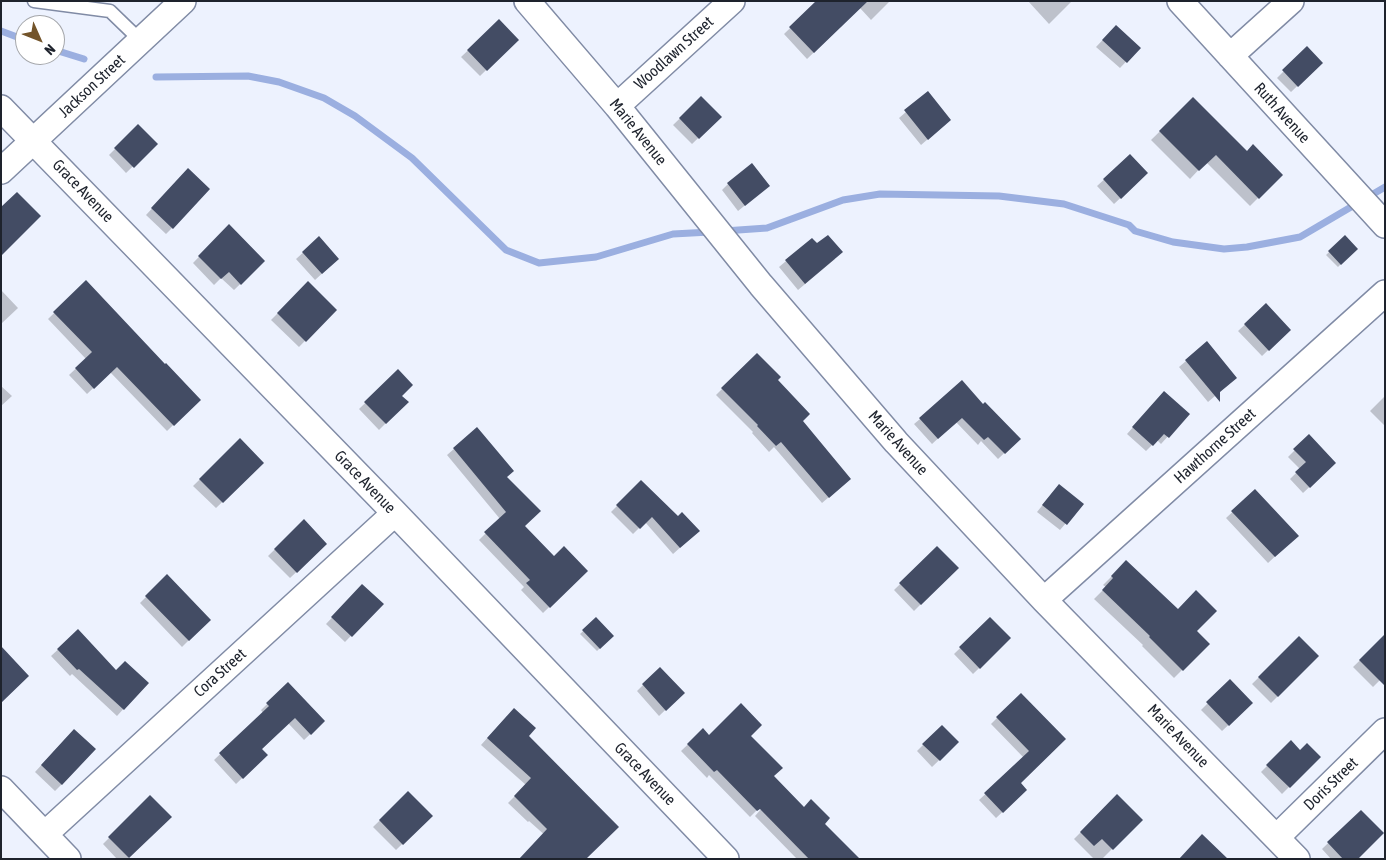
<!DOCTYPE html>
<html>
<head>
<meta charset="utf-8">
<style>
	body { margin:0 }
	#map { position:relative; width:1386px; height:860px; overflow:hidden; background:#edf2fe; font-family:"Asap Condensed",sans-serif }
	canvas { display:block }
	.frame { position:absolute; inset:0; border:2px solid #1e232d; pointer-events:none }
	.north { position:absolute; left:15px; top:15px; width:50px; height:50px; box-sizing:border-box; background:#fff; border:1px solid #a5a7ab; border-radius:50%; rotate:134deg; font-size:14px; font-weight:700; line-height:20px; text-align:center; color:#1e232d }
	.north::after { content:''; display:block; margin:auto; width:18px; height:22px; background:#73542a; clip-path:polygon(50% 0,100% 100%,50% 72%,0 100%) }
</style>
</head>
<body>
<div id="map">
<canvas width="1386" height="860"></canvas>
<div class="frame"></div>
<div class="north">N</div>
</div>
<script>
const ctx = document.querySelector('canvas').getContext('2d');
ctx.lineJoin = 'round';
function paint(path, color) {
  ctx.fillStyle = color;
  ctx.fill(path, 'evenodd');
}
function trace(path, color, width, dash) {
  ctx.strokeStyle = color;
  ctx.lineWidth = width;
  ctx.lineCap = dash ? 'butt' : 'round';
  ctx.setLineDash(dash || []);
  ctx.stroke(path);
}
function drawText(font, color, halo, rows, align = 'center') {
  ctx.font = font + ' "Asap Condensed",sans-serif';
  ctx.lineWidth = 5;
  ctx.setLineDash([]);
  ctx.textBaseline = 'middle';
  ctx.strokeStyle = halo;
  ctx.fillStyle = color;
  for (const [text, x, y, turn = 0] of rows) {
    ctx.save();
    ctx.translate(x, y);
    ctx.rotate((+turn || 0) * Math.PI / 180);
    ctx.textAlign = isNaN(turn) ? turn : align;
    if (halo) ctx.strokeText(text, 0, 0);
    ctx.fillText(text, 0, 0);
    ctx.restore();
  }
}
paint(new Path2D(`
	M 818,1 L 890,1 L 871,20 L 860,8 L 807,59 L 784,34 Z
	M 1028,1 L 1072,1 L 1049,24 Z
	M 499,21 L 517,40 L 480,76 L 461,57 Z
	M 1116,26 L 1139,48 L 1120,68 L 1096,47 Z
	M 1307,48 L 1321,63 L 1291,92 L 1277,78 Z
	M 928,93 L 950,120 L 921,145 L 899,118 Z
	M 701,98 L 720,117 L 692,144 L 673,125 Z
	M 1193,99 L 1247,152 L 1281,175 L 1250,206 L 1206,162 L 1190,179 L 1151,140 Z
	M 138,126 L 156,144 L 126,173 L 109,155 Z
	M 1130,156 L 1147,173 L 1114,204 L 1097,186 Z
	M 182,176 L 172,228 L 166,234 L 146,215 Z
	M 728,184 L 769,186 L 738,211 L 722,190 Z
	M 229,226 L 264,261 L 234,290 L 221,278 L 214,285 L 193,263 Z
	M 1345,237 L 1356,249 L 1338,267 L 1326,255 Z
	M 319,238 L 338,259 L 315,280 L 296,259 Z
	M 812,239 L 835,259 L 798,290 L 779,267 Z
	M 86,282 L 165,366 L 199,400 L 167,431 L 110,372 L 87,394 L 69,375 L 86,359 L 48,319 Z
	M 308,283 L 335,310 L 299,347 L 271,320 Z
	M 1,290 L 18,308 L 1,324 Z
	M 1266,305 L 1289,330 L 1262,356 L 1238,331 Z
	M 757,354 L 776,380 L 801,421 L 843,485 L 822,503 L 774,447 L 769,452 L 752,433 L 753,432 L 716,395 Z
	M 1186,361 L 1229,384 L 1208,402 L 1179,367 Z
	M 398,371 L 401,396 L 407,402 L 379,430 L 359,409 Z
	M 1,386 L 12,396 L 1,406 Z
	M 1385,396 L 1385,426 L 1370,411 Z
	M 1158,399 L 1188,414 L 1161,444 L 1157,440 L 1146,451 L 1127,434 Z
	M 983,406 L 1019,439 L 998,459 L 981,441 L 978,445 L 956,422 L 932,444 L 914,424 L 920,419 Z
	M 477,429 L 506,477 L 523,526 L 554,558 L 586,571 L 543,613 L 521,590 L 524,587 L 479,540 L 500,519 L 447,455 Z
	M 1309,436 L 1335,463 L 1303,493 L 1290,479 L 1300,469 L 1288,457 Z
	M 240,440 L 263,463 L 216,508 L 193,486 Z
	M 641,482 L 692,537 L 673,554 L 645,522 L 633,534 L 611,512 Z
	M 1255,491 L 1297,536 L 1268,563 L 1226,518 Z
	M 1053,492 L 1082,504 L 1060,530 L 1037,512 Z
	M 304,521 L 326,544 L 290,578 L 268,556 Z
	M 937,548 L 957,568 L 914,611 L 894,590 Z
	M 1118,570 L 1178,610 L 1208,644 L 1174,678 L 1142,646 L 1143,645 L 1094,599 L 1106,587 L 1103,585 Z
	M 167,576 L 209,620 L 182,647 L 140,603 Z
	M 362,586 L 382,604 L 345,642 L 326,624 Z
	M 596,619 L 612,636 L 597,651 L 580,634 Z
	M 990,619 L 1010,638 L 973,674 L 954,654 Z
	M 78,631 L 116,672 L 147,683 L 117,716 L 72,674 L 70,676 L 51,656 Z
	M 1384,637 L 1385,675 L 1373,687 L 1353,667 Z
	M 1299,638 L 1318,656 L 1271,703 L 1252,684 Z
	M 1230,681 L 1252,703 L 1222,731 L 1201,710 Z
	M 288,684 L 324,721 L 304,740 L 288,723 L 261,750 L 266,755 L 236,784 L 214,760 L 263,713 L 261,710 Z
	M 643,685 L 683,693 L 659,716 L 637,691 Z
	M 1021,694 L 1065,739 L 1020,783 L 1026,790 L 996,818 L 979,800 L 1024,758 L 991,724 Z
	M 507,716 L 527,736 L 556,845 L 529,821 L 528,822 L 508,803 L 526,785 L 481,745 Z
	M 942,726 L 958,742 L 932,767 L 917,751 Z
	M 703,730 L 709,736 L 750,736 L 772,776 L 804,808 L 824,823 L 858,859 L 797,859 L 755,816 L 762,808 L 761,806 L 750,817 L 709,775 L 707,778 L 681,751 Z
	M 67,737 L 62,784 L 55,791 L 35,772 Z
	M 1291,742 L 1300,751 L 1319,757 L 1282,794 L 1261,772 Z
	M 408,793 L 431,816 L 396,850 L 373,827 Z
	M 1117,796 L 1141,820 L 1102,859 L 1094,859 L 1074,839 Z
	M 150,797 L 170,817 L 127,859 L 117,859 L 103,844 Z
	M 1361,811 L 1357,859 L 1331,859 L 1322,849 Z`), '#0003');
trace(new Path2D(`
	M 1,31 L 25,40
	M 55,50 L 84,59
	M 156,77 L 248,76 L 279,82 L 324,98 L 355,116 L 412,158 L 506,250 L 539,263 L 596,257 L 673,234 L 710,232
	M 724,231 L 767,228 L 843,200 L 880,194 L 999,196 L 1064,204 L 1129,225 L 1135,231 L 1173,242 L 1224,249 L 1247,247 L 1300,237 L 1385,187`), '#9bafe0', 7);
paint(new Path2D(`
	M 816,1 L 868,1 L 814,53 L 789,27 Z
	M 499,19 L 519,40 L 487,71 L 467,50 Z
	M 1116,25 L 1141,48 L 1127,63 L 1102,40 Z
	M 1307,46 L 1323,63 L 1298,87 L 1282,70 Z
	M 928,91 L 951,120 L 928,140 L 904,110 Z
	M 701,96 L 722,117 L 699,139 L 679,118 Z
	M 1193,97 L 1247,151 L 1253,144 L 1283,175 L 1259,199 L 1216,155 L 1199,171 L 1159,131 Z
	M 138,124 L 158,144 L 134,168 L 114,148 Z
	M 1130,154 L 1148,173 L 1121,199 L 1103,179 Z
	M 752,163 L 770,186 L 745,206 L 727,183 Z
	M 188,168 L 210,189 L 173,229 L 151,208 Z
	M 17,192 L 41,216 L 1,256 L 1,207 Z
	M 229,224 L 265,261 L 241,285 L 229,272 L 221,279 L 198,256 Z
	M 828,235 L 843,252 L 805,284 L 785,260 L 812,238 L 817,243 Z
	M 1345,235 L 1358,249 L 1341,265 L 1328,251 Z
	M 319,236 L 339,259 L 322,274 L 302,252 Z
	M 86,280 L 165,364 L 166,363 L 201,400 L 174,426 L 117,367 L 94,389 L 75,368 L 92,352 L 53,312 Z
	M 308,281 L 337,310 L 306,342 L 277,313 Z
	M 1266,303 L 1291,330 L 1269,351 L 1244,324 Z
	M 1207,341 L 1237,378 L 1220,392 L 1220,402 L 1185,360 Z
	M 757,353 L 781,377 L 778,380 L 810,414 L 803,421 L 851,479 L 829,498 L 781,442 L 776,446 L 757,426 L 758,425 L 721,388 Z
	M 398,369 L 413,385 L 402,396 L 409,402 L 386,424 L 364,402 Z
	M 962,380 L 983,404 L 985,402 L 1021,439 L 1005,454 L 988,437 L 984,440 L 962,418 L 938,439 L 919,418 Z
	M 1164,391 L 1190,414 L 1169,438 L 1164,434 L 1153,446 L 1132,427 Z
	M 477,427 L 514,471 L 507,477 L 541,511 L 525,526 L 554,556 L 564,546 L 588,571 L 550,608 L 526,583 L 530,580 L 484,532 L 506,512 L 453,448 Z
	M 1309,434 L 1336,463 L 1310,488 L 1295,472 L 1306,462 L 1293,449 Z
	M 240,438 L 264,463 L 223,503 L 199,479 Z
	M 641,480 L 678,516 L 682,512 L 700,531 L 680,548 L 652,517 L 640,529 L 616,505 Z
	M 1059,484 L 1084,504 L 1067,525 L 1042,505 Z
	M 1255,489 L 1299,536 L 1275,557 L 1231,511 Z
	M 304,519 L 327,544 L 297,573 L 274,549 Z
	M 937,546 L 959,568 L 921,605 L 899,583 Z
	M 1126,560 L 1178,609 L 1196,590 L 1217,611 L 1197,631 L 1210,644 L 1183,671 L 1149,637 L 1150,636 L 1102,590 L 1113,578 L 1111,576 Z
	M 167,574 L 211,620 L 189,641 L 145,596 Z
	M 362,584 L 384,604 L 352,637 L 331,617 Z
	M 596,617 L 614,636 L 600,649 L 582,630 Z
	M 990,617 L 1011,638 L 980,669 L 959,647 Z
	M 78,629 L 116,670 L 125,661 L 149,683 L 124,710 L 79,669 L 77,670 L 57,649 Z
	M 1385,634 L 1385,686 L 1359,660 Z
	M 1299,636 L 1319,656 L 1278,697 L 1258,677 Z
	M 1,646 L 29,676 L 1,703 Z
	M 660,667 L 685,693 L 666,711 L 642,684 Z
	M 1230,679 L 1253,703 L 1229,726 L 1206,702 Z
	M 288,682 L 325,721 L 311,735 L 295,718 L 262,749 L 268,755 L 243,779 L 219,753 L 269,706 L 266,703 Z
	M 1021,693 L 1066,739 L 1021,783 L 1027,790 L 1003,813 L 984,793 L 1029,751 L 996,717 Z
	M 741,703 L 762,725 L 751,736 L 783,768 L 774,776 L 804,807 L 811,799 L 830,818 L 825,824 L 860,859 L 809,859 L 760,809 L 757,811 L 717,770 L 714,772 L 687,744 L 703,728 L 709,735 Z
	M 514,708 L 536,728 L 529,736 L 619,827 L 586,859 L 519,859 L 547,829 L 514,796 L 531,778 L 487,738 Z
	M 942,725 L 959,742 L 940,761 L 922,744 Z
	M 74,729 L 96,749 L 62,785 L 41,765 Z
	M 1291,740 L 1300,750 L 1307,743 L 1321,757 L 1290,788 L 1266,765 Z
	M 408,791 L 433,816 L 403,845 L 379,820 Z
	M 1117,794 L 1143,820 L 1113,850 L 1102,839 L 1094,846 L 1080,832 Z
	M 150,795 L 172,817 L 129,858 L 108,837 Z
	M 1361,810 L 1384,833 L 1358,859 L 1343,859 L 1327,842 Z
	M 1202,834 L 1228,859 L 1179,859 Z`), '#434c64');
const service = new Path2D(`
	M 34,1 L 110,11 L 141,41`);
const minor = new Path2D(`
	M 527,1 L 617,106 L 761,285 L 896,442 L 1044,600 L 1297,859
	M 1180,1 L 1385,225
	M 1230,56 L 1291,1
	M 617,106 L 732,1
	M 1,108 L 395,513 L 726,859
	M 1,171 L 183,1
	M 1044,600 L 1385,293
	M 1,789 L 68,859
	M 45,834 L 395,513
	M 1277,837 L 1385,731`);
trace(service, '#808ba5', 15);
trace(minor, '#808ba5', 28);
trace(service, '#fff', 12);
trace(minor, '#fff', 25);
drawText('16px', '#1e232d', '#fff', [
	["Woodlawn Street",674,53,-42],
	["Jackson Street",92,86,-43],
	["Ruth Avenue",1282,113,48],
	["Marie Avenue",638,132,51],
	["Grace Avenue",83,191,46],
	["Marie Avenue",898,443,48],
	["Hawthorne Street",1215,446,-42],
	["Grace Avenue",365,482,46],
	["Cora Street",220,673,-42],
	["Marie Avenue",1178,736,46],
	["Grace Avenue",645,774,46],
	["Doris Street",1331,784,-44]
]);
</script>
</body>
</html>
